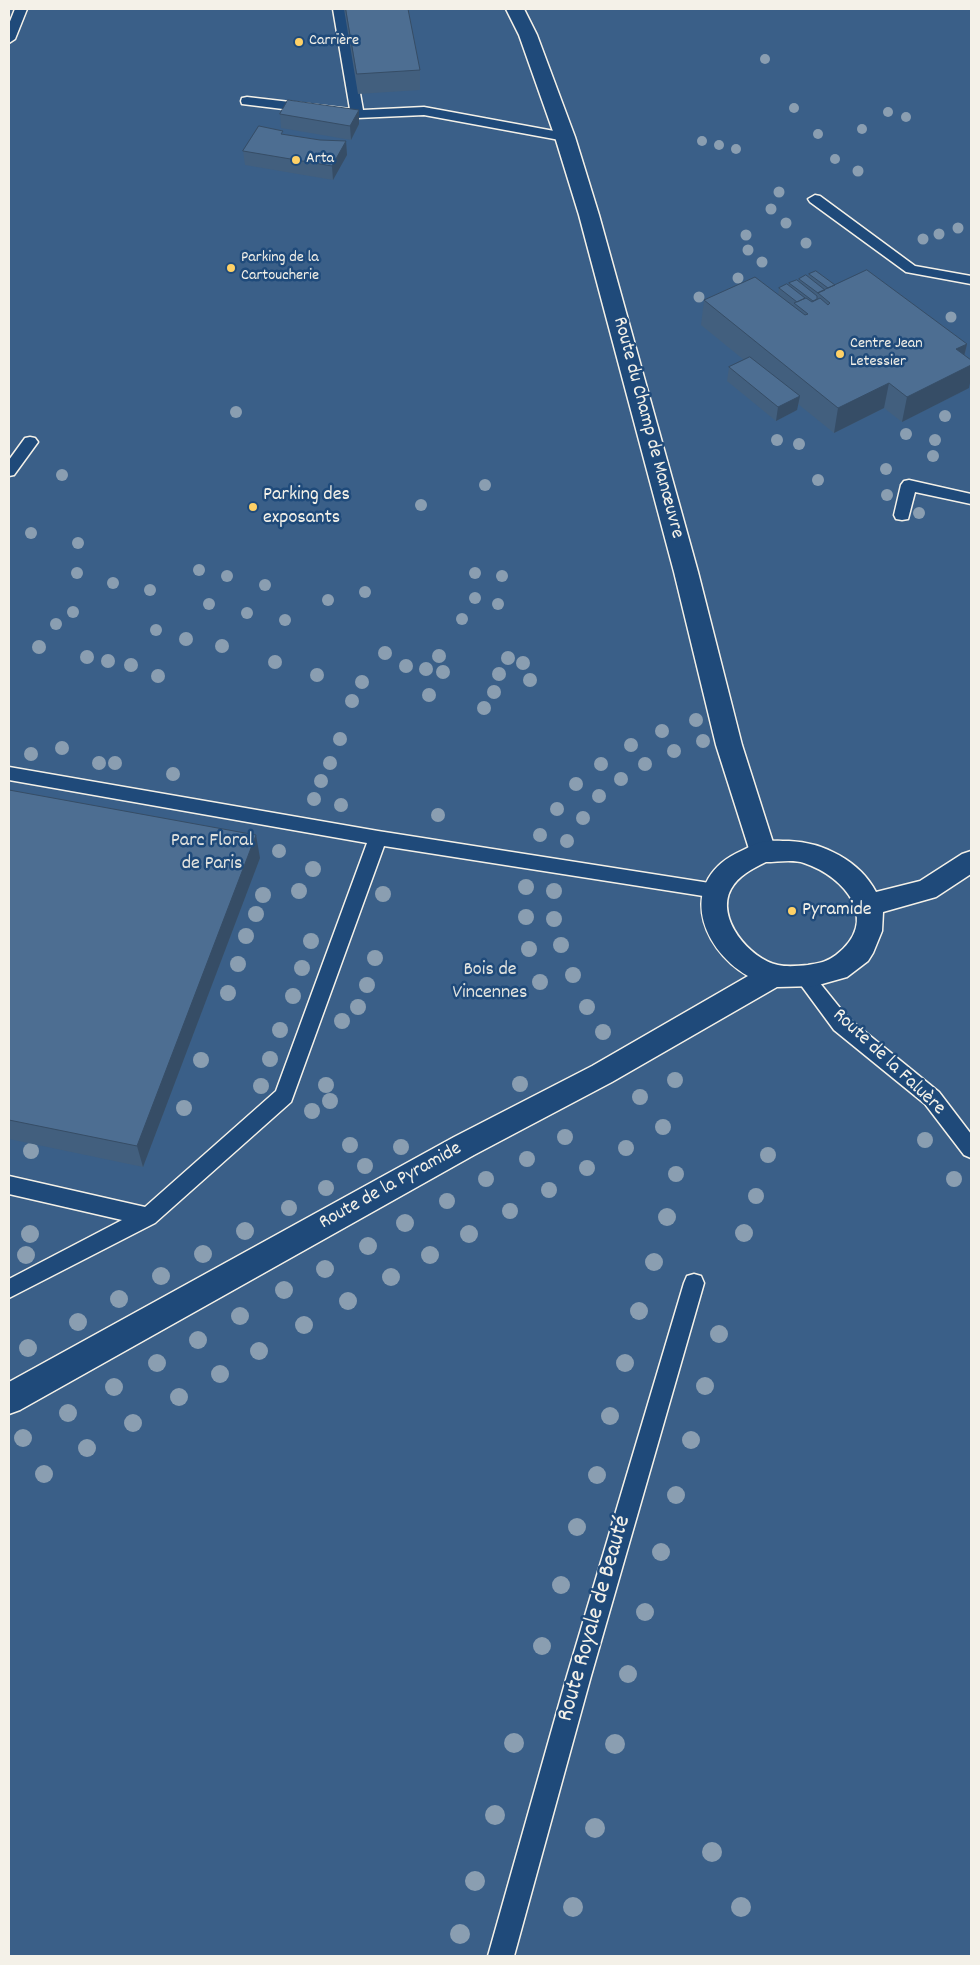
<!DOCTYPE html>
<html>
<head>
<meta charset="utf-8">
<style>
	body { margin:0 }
	#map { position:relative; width:980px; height:1965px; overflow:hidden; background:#1f4a7a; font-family:Dekko,sans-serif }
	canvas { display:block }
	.frame { position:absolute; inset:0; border:10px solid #f4f1e8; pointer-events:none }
</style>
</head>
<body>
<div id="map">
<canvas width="980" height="1965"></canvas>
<div class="frame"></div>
</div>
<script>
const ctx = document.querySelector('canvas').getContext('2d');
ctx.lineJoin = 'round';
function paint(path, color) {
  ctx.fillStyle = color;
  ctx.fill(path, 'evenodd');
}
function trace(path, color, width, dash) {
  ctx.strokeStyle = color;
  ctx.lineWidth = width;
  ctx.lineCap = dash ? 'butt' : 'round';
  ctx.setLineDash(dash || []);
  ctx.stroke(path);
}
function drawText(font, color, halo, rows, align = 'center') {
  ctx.font = font + ' Dekko,sans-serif';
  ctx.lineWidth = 5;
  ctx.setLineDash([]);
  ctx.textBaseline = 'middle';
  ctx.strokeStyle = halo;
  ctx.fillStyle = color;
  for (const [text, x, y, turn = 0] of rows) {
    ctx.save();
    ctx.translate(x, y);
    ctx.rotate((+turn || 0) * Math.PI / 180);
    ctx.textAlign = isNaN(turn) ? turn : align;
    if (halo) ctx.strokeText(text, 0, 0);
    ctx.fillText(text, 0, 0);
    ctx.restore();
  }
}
paint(new Path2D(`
	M 9,9 L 971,9 L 971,1956 L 9,1956 Z`), '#3a5f88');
const service = new Path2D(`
	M 15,9 L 27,9 L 15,39 L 9,43 L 9,24 Z
	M 333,9 L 345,9 L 363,110 L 424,107 L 565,133 L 572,137 L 565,141 L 424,115 L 357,118 L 242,104 L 241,101 L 242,98 L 247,97 L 350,109 Z
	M 815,195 L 820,196 L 915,266 L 971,276 L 971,284 L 906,272 L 810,202 L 808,199 Z
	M 30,437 L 35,438 L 38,442 L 14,475 L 9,476 L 9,460 L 25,438 Z
	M 909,480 L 971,494 L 971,504 L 915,492 L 908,519 L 902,520 L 896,519 L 894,515 L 901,485 L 904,481 Z
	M 9,767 L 378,831 L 716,884 L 722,886 L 725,891 L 722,896 L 716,898 L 384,846 L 291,1102 L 155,1223 L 9,1298 L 9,1279 L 122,1220 L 9,1194 L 9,1176 L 145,1207 L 276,1091 L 367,843 L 9,780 Z
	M 804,969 L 811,972 L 848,1018 L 939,1092 L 971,1134 L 971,1158 L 964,1155 L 925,1104 L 834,1030 L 795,977 L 797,972 Z
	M 694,1274 L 701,1276 L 704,1283 L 591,1676 L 514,1956 L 488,1956 L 567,1676 L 684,1283 L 687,1276 Z`);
const minor = new Path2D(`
	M 506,9 L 524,9 L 537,35 L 575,137 L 599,215 L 698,572 L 742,745 L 776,852 L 772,859 L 763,862 L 754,859 L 750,852 L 716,745 L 674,572 L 579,215 L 555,137 L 519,35 Z`);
const tertiary = new Path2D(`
	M 789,841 C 823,842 860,861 876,892 L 920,881 L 962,854 L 971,851 L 971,874 L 936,897 L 883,912 L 882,931 L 873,953 L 868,961 L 847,977 L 815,986 L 777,987 L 612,1082 L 474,1155 L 20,1410 L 9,1414 L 9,1382 L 454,1137 L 592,1066 L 748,976 C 698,947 678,879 741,851 C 748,848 755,843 762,842 C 771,840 781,841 789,841 ZM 766,862 C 778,862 793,859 804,863 C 846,877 881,921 836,955 C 827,962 819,963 808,965 C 798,966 787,967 778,965 C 750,959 715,918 731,889 C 739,875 752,869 766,862 Z`);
trace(service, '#f4f1e8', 3);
trace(minor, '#f4f1e8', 3);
trace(tertiary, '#f4f1e8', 3);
paint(service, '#1f4a7a');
paint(minor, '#1f4a7a');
paint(tertiary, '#1f4a7a');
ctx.fillStyle = '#8a9eb1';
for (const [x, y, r] of [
	[765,59,5],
	[794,108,5],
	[888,112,5],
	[906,117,5],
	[862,129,5],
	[818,134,5],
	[702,141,5],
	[719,145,5],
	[736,149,5],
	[835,159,5],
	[858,171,5.5],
	[779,192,5.5],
	[771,209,5.5],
	[786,223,5.5],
	[958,228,5.5],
	[939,234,5.5],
	[746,235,5.5],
	[923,239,5.5],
	[806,243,5.5],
	[748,250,5.5],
	[762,262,5.5],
	[738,278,5.5],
	[699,297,5.5],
	[951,317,5.5],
	[236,412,6],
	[945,416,6],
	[906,434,6],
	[777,440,6],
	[935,440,6],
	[799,444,6],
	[933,456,6],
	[886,469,6],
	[62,475,6],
	[818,480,6],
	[485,485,6],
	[887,495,6],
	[421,505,6],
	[919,513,6],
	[31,533,6],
	[78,543,6],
	[199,570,6],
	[77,573,6],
	[475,573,6],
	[227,576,6],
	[502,576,6],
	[113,583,6],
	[265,585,6],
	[150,590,6],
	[365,592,6],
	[475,598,6],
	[328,600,6],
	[209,604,6],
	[498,604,6],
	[73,612,6],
	[247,613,6],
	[462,619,6],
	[285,620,6],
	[56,624,6],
	[156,630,6],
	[186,639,7],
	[222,646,7],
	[39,647,7],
	[385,653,7],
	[439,656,7],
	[87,657,7],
	[508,658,7],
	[108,661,7],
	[275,662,7],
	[523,663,7],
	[131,665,7],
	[406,666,7],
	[426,669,7],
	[443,672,7],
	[499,674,7],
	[317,675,7],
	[158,676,7],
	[530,680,7],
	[362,682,7],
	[494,692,7],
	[429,695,7],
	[352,701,7],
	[484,708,7],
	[696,720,7],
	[662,731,7],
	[340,739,7],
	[703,741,7],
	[631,745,7],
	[62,748,7],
	[674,751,7],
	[31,754,7],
	[99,763,7],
	[115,763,7],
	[330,763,7],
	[601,764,7],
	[645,764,7],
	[173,774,7],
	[621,779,7],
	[321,781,7],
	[576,784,7],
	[599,796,7],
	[314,799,7],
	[341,805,7],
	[557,809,7],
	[438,815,7],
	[583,818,7],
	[540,835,7],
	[567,841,7],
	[279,851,7],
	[313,869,8],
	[526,887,8],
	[299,891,8],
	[554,891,8],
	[383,894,8],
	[263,895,8],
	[256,914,8],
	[526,917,8],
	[554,919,8],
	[246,936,8],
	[311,941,8],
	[561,945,8],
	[529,949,8],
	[375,958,8],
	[238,964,8],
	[302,968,8],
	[573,975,8],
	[540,982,8],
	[367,985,8],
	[228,993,8],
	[293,996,8],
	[358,1007,8],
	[587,1007,8],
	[342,1021,8],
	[280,1030,8],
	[603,1032,8],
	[270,1059,8],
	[201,1060,8],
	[675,1080,8],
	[520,1084,8],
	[326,1085,8],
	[261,1086,8],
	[640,1097,8],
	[330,1101,8],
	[184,1108,8],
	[312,1111,8],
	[663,1127,8],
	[565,1137,8],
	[925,1140,8],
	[350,1145,8],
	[401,1147,8],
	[626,1148,8],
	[31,1151,8],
	[768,1155,8],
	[527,1159,8],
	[365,1166,8],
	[587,1168,8],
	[676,1174,8],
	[486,1179,8],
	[954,1179,8],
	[326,1188,8],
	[549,1190,8],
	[756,1196,8],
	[447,1201,8],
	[289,1208,8],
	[510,1211,8],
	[667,1217,9],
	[405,1223,9],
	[245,1231,9],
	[744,1233,9],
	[30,1234,9],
	[469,1234,9],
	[368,1246,9],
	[203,1254,9],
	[26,1255,9],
	[430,1255,9],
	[654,1262,9],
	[325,1269,9],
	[161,1276,9],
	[391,1277,9],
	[284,1290,9],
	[119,1299,9],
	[348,1301,9],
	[639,1311,9],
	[240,1316,9],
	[78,1322,9],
	[304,1325,9],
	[719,1334,9],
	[198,1340,9],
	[28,1348,9],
	[259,1351,9],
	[157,1363,9],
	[625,1363,9],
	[220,1374,9],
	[705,1386,9],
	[114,1387,9],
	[179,1397,9],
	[68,1413,9],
	[610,1416,9],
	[133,1423,9],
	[23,1438,9],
	[691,1440,9],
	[87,1448,9],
	[44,1474,9],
	[597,1475,9],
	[676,1495,9],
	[577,1527,9],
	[661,1552,9],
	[561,1585,9],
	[645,1612,9],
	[542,1646,9],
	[628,1674,9],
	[514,1743,10],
	[615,1744,10],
	[495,1815,10],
	[595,1828,10],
	[712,1852,10],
	[475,1881,10],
	[573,1907,10],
	[741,1907,10],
	[460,1934,10]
]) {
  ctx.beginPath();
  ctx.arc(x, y, r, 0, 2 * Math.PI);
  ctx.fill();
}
paint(new Path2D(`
	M 344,9 L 408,9 L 420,70 L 420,90 L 358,94 Z
	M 359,110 L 359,124 L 351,140 L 281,128 L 280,114 Z
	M 283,134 L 320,140 L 346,141 L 347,155 L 333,180 L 245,165 L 243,151 Z
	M 809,274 L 967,344 L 965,355 L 969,388 L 902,422 L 884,408 L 834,433 L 798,404 L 797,410 L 776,421 L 727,381 L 729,367 L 744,360 L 701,325 L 704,300 L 778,295 L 779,288 L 789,286 L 789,283 L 799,282 L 799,279 L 808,277 Z
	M 9,790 L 260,858 L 143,1167 L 9,1139 Z`), '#425f7e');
paint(new Path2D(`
	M 359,110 L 359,124 L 351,140 L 350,126 Z
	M 346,141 L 347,155 L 333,180 L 332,166 Z
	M 967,344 L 961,368 L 956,349 Z
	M 971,365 L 971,378 L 969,388 L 902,422 L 907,397 Z
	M 889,383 L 884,408 L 834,433 L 838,408 Z
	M 800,396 L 797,410 L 776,421 L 778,407 Z
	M 256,835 L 260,858 L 143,1167 L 137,1146 Z`), '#364d66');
const building = new Path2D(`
	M 346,9 L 408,9 L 420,70 L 357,74 Z
	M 288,100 L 359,110 L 350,126 L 280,114 Z
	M 259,126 L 283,131 L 281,134 L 320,140 L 346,141 L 332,166 L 243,151 Z
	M 867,270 L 967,344 L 956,349 L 971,360 L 971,365 L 907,397 L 889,383 L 838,408 L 704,300 L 755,277 L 805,315 L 808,314 L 794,303 L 806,298 L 812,302 L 820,298 L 828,305 L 830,303 L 818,293 Z
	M 816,271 L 835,285 L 828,288 L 809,274 Z
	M 806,275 L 825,290 L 818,293 L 799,279 Z
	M 797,280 L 817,296 L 817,299 L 813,301 L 789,283 Z
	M 787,284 L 805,298 L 797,302 L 779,288 Z
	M 750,357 L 800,396 L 778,407 L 729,367 Z
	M 9,790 L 256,835 L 137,1146 L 9,1120 Z`);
paint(building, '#4d6e92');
trace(building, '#364d66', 1);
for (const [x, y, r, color] of [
	[299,42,5,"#ffd166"],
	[296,160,5,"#ffd166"],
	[231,268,5,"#ffd166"],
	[840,354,5,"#ffd166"],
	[253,507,5,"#ffd166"],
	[792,911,5,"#ffd166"]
]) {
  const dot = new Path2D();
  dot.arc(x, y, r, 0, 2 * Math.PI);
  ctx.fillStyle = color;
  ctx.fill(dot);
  trace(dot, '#1f4a7a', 2);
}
drawText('16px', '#f4f1e8', '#1f4a7a', [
	["Carrière",309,42],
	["Arta",306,160],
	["Parking de la",241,259],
	["Cartoucherie",241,277],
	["Centre Jean",850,345],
	["Letessier",850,363]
], 'left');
drawText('20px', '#f4f1e8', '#1f4a7a', [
	["Route du Champ de Manœuvre",647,428,75],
	["Route de la Faluère",888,1063,43],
	["Route de la Pyramide",391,1187,-29]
]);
drawText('20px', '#f4f1e8', '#1f4a7a', [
	["Parking des",263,496],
	["exposants",263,519],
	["Pyramide",802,911]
], 'left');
drawText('20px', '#e1e2de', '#1f4a7a', [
	["Parc Floral",212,842],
	["de Paris",212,865],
	["Bois de",490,971],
	["Vincennes",490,994]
]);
drawText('24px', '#f4f1e8', '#1f4a7a', [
	["Route Royale de Beauté",596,1619,-74]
]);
</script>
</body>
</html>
